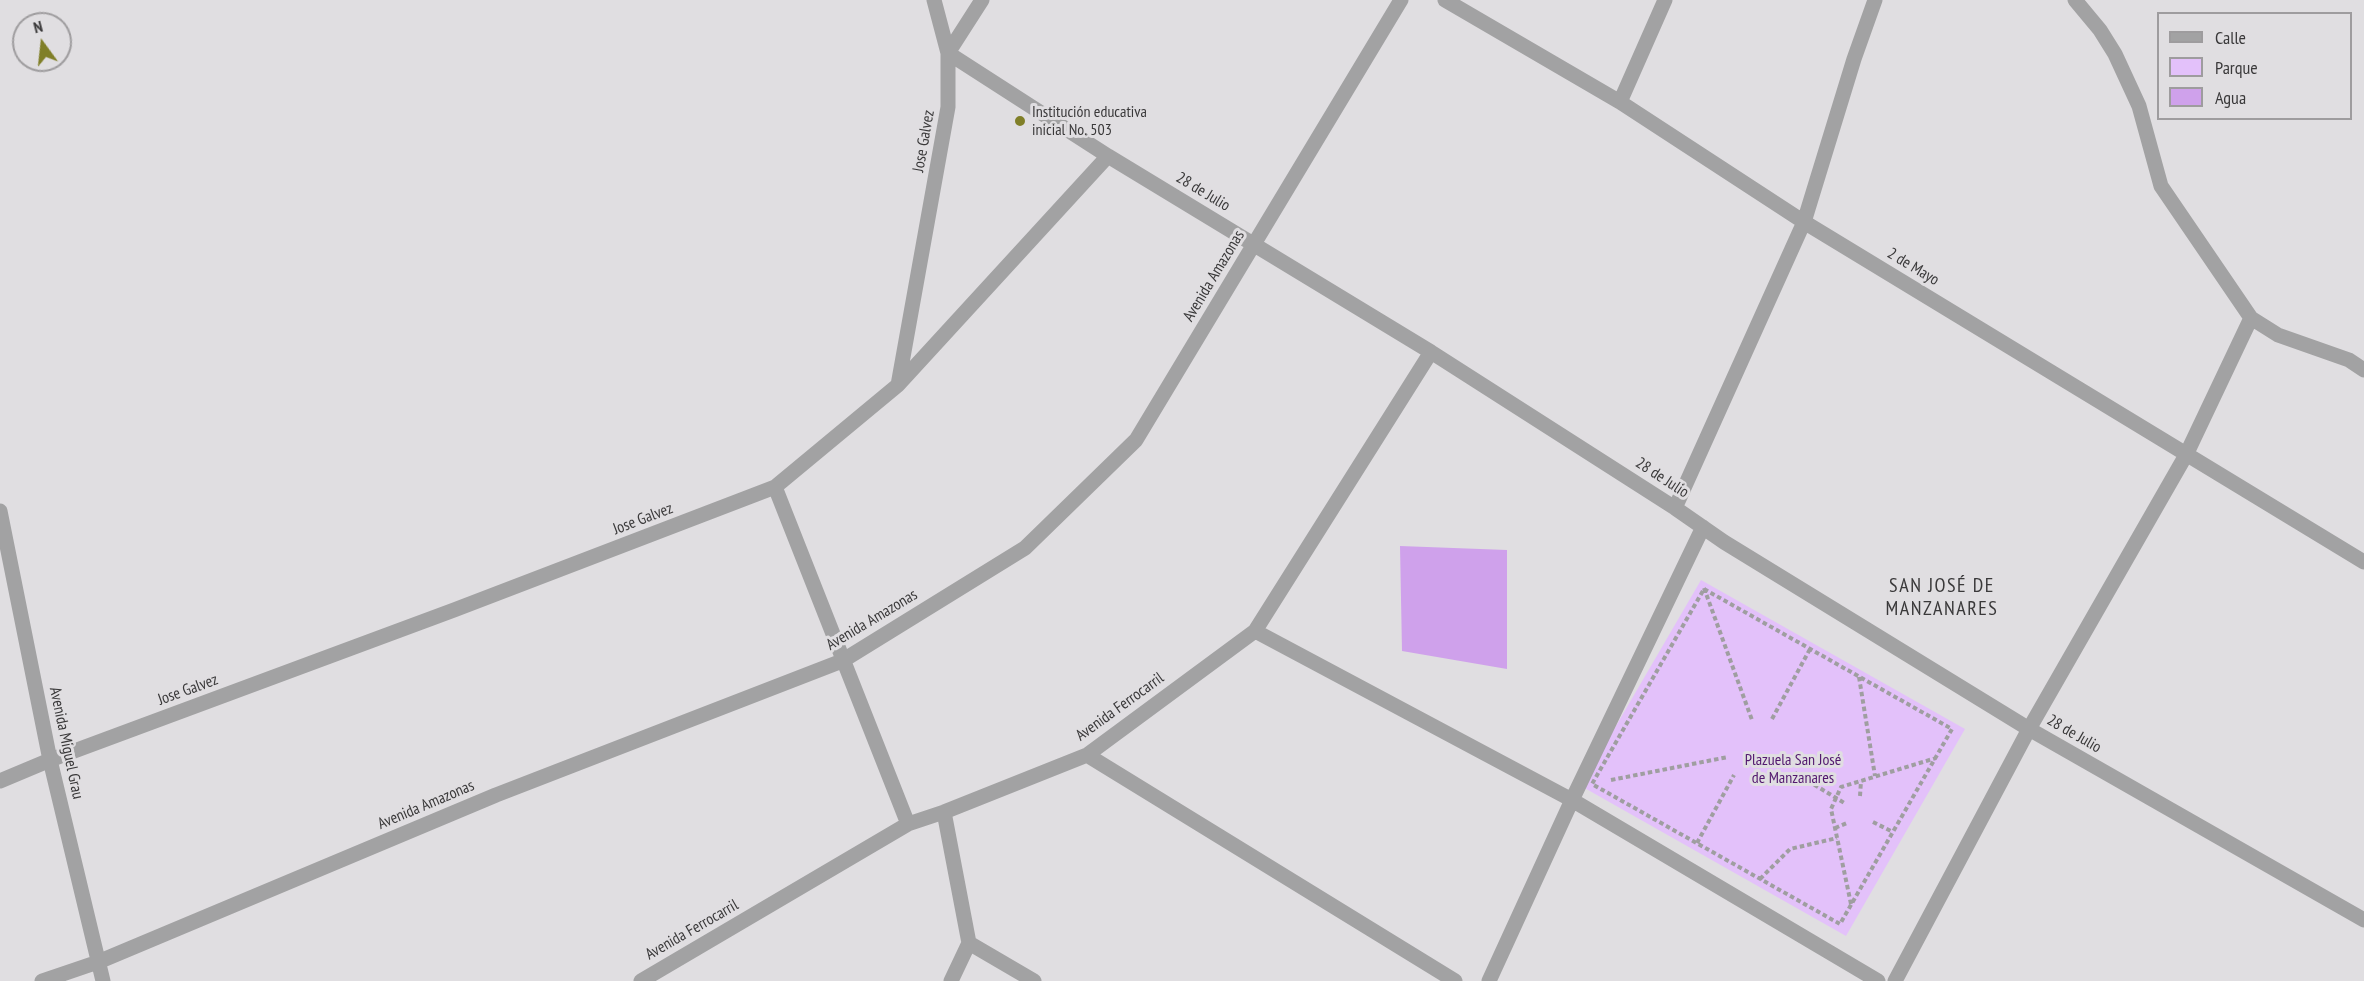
<!DOCTYPE html>
<html>
<head>
<meta charset="utf-8">
<style>
	body { margin:0 }
	#map { position:relative; width:2364px; height:981px; overflow:hidden; background:#e0dee1; font-family:"PT Sans Narrow",sans-serif }
	canvas { display:block }
	.legend { position:absolute; left:2157px; top:12px; width:195px; height:108px; box-sizing:border-box; background:#e0dee1; border:2px solid #9e9c9e; margin:0; padding:8px 10px; list-style:none; font-size:18px; color:#3a393a }
	.legend li { display:flex; align-items:center; gap:12px; height:30px }
	.legend b { width:30px; border:2px solid #9e9c9e }
	.north { position:absolute; left:12px; top:12px; width:60px; height:60px; box-sizing:border-box; background:#e0dee1; border:2px solid #9e9c9e; border-radius:50%; rotate:345deg; font-size:16px; font-weight:700; line-height:24px; text-align:center; color:#3a393a }
	.north::after { content:''; display:block; margin:auto; width:21px; height:27px; background:#807f28; clip-path:polygon(50% 0,100% 100%,50% 72%,0 100%) }
</style>
</head>
<body>
<div id="map">
<canvas width="2364" height="981"></canvas>
<ul class="legend">
<li><b style="height:8px;background:#a2a2a3"></b>Calle</li>
<li><b style="height:16px;background:#e3c1fa"></b>Parque</li>
<li><b style="height:16px;background:#cfa1eb"></b>Agua</li>
</ul>
<div class="north">N</div>
</div>
<script>
const ctx = document.querySelector('canvas').getContext('2d');
ctx.lineJoin = 'round';
function paint(path, color) {
  ctx.fillStyle = color;
  ctx.fill(path, 'evenodd');
}
function trace(path, color, width, dash) {
  ctx.strokeStyle = color;
  ctx.lineWidth = width;
  ctx.lineCap = dash ? 'butt' : 'round';
  ctx.setLineDash(dash || []);
  ctx.stroke(path);
}
function drawText(font, color, halo, rows, align = 'center') {
  ctx.font = font + ' "PT Sans Narrow",sans-serif';
  ctx.lineWidth = 6;
  ctx.setLineDash([]);
  ctx.textBaseline = 'middle';
  ctx.strokeStyle = halo;
  ctx.fillStyle = color;
  for (const [text, x, y, turn = 0] of rows) {
    ctx.save();
    ctx.translate(x, y);
    ctx.rotate((+turn || 0) * Math.PI / 180);
    ctx.textAlign = isNaN(turn) ? turn : align;
    if (halo) ctx.strokeText(text, 0, 0);
    ctx.fillText(text, 0, 0);
    ctx.restore();
  }
}
paint(new Path2D(`
	M 1701,580 L 1965,729 L 1846,936 L 1581,786 Z`), '#e3c1fa');
paint(new Path2D(`
	M 1400,546 L 1507,550 L 1507,669 L 1402,651 Z`), '#cfa1eb');
trace(new Path2D(`
	M 1704,588 L 1752,720
	M 1704,589 L 1952,729 L 1840,924 L 1592,784 Z
	M 1859,677 L 1875,776
	M 1772,719 L 1810,649
	M 1795,773 L 1846,804
	M 1611,780 L 1728,757
	M 1860,796 L 1861,781
	M 1873,822 L 1893,832
	M 1835,828 L 1847,823
	M 1697,843 L 1734,775
	M 1760,879 L 1790,849 L 1837,838
	M 1851,904 L 1831,809 L 1841,787 L 1936,758`), '#9f9ea0', 4, [4.5, 3]);
trace(new Path2D(`
	M 934,0 L 948,53 L 1108,156 L 1431,352 L 1675,508 L 1724,542 L 2029,729 L 2364,920
	M 1445,0 L 1620,102 L 1804,222 L 2364,562
	M 2075,0 L 2100,30 L 2115,54 L 2139,106 L 2161,186 L 2251,318 L 2278,335 L 2349,360 L 2364,370
	M 1620,102 L 1665,0
	M 898,385 L 1108,156
	M 775,487 L 908,824
	M 1675,508 L 1804,222 L 1854,59 L 1875,0
	M 0,511 L 50,760 L 103,981
	M 1255,631 L 1572,800 L 1878,981
	M 1087,755 L 1455,981
	M 0,781 L 50,760 L 454,610 L 775,487 L 898,385 L 948,107 L 948,53 L 982,0
	M 944,812 L 969,943 L 1034,981
	M 42,981 L 98,962 L 496,795 L 842,661 L 1025,548 L 1136,440 L 1401,0
	M 641,981 L 908,824 L 944,812 L 1087,755 L 1255,631 L 1431,352
	M 951,981 L 969,943
	M 1489,981 L 1572,800 L 1703,527
	M 1895,981 L 2029,729 L 2186,455 L 2251,318`), '#a2a2a3', 15);
for (const [x, y, r, color] of [
	[1020,121,6,"#807f28"]
]) {
  const dot = new Path2D();
  dot.arc(x, y, r, 0, 2 * Math.PI);
  ctx.fillStyle = color;
  ctx.fill(dot);
  trace(dot, '#e0dee1', 2);
}
drawText('16px', '#3a393a', '#e0dee1', [
	["Institución educativa",1032,112],
	["inicial No. 503",1032,130]
], 'left');
drawText('16px', '#3a393a', '#e0dee1', [
	["Jose Galvez",924,141,-80],
	["28 de Julio",1203,192,31],
	["2 de Mayo",1913,267,31],
	["Avenida Amazonas",1214,276,-59],
	["28 de Julio",1662,478,33],
	["Jose Galvez",643,519,-21],
	["Avenida Amazonas",872,620,-31],
	["Jose Galvez",188,690,-20],
	["Avenida Ferrocarril",1120,707,-36],
	["28 de Julio",2074,734,30],
	["Avenida Miguel Grau",66,743,78],
	["Avenida Amazonas",426,805,-23],
	["Avenida Ferrocarril",692,930,-30]
]);
drawText('16px', '#53196f', '#e0dee1', [
	["Plazuela San José",1793,760],
	["de Manzanares",1793,778]
]);
ctx.letterSpacing = '1.5px';
drawText('20px', '#3a393a', '#e0dee1', [
	["SAN JOSÉ DE",1942,586],
	["MANZANARES",1942,609]
]);
ctx.letterSpacing = '0px';
</script>
</body>
</html>
